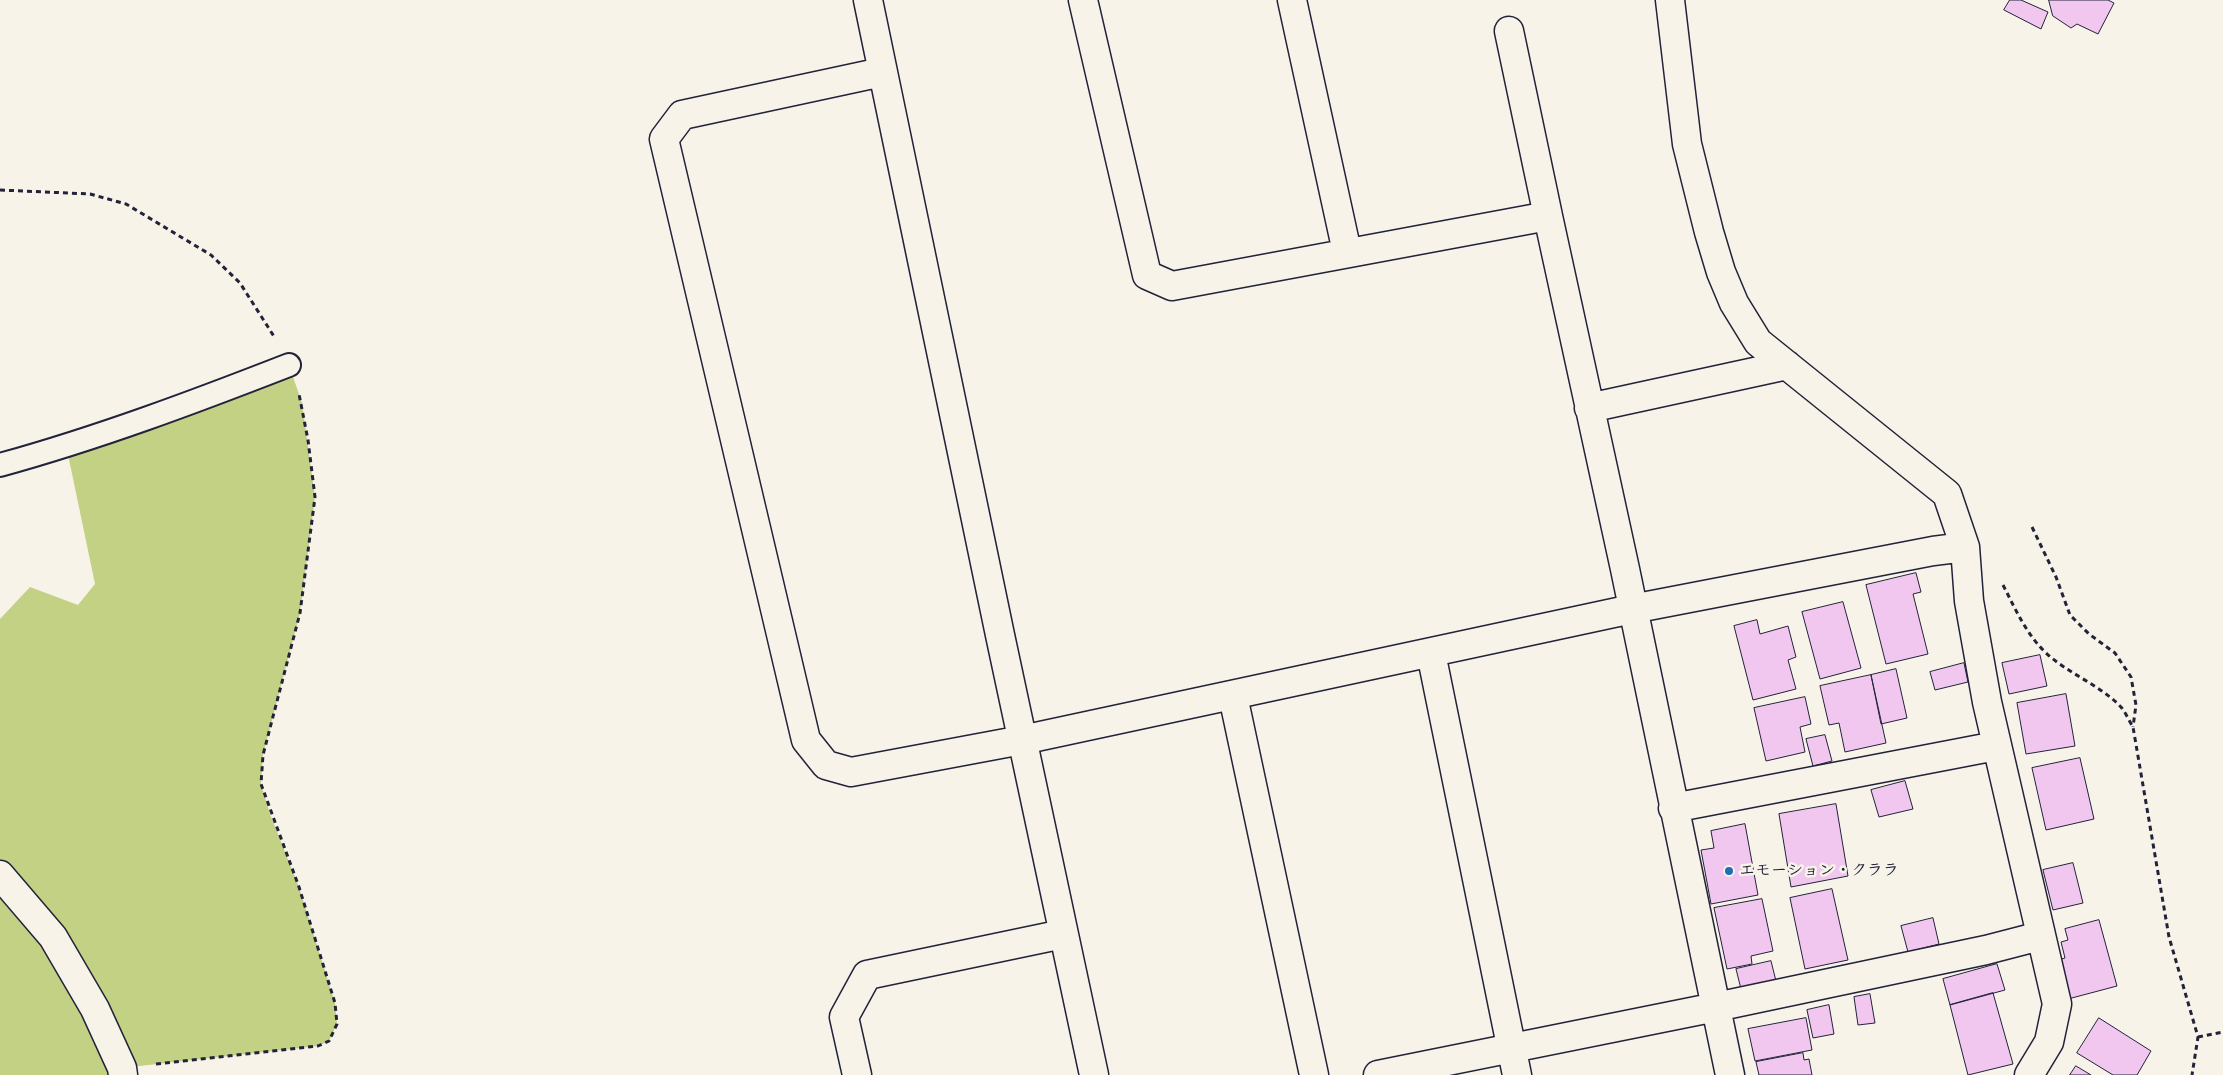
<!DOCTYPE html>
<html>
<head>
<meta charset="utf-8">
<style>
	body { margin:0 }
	canvas { display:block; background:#f7f3e8 }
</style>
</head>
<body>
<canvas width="2223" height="1075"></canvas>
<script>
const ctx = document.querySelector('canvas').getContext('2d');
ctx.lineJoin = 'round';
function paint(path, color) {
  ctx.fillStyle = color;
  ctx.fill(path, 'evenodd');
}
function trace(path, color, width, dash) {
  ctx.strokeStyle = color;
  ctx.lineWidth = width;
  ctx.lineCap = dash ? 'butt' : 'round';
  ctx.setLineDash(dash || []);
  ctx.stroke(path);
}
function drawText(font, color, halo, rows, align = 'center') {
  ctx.font = font + ' "Playpen Sans","Klee One",sans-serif';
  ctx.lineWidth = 5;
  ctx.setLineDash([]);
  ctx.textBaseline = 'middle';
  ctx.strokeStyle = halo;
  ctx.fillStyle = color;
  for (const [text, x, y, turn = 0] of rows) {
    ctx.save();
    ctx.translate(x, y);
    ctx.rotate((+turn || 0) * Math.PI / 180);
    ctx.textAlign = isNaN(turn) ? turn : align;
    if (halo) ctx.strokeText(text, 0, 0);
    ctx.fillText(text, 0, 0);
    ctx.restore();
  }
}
paint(new Path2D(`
	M 289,365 L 302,403 L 315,497 L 300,613 L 263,755 L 261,784 L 270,814 L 299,887 L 335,1003 L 337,1024 L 329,1041 L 318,1046 L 122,1068 L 110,1075 L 0,1075 L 0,619 L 30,587 L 78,605 L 95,584 L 66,445 Z`), '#c3d185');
const building = new Path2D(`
	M 2010,0 L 2021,0 L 2048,12 L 2041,29 L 2004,10 Z
	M 2049,0 L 2108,0 L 2114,3 L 2098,34 L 2077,24 L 2071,28 L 2053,16 Z
	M 1916,573 L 1921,592 L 1913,594 L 1928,654 L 1886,664 L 1866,585 Z
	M 1843,602 L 1861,668 L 1820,679 L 1802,612 Z
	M 1757,620 L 1760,634 L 1788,626 L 1796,657 L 1788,660 L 1796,689 L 1753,700 L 1734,626 Z
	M 2040,655 L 2047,686 L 2009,694 L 2002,663 Z
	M 1964,663 L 1968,682 L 1935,690 L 1930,672 Z
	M 1896,669 L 1907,718 L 1881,724 L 1871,675 Z
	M 1871,675 L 1886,743 L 1845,752 L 1839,723 L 1829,725 L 1820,686 Z
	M 2066,694 L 2075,746 L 2026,754 L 2017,703 Z
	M 1805,697 L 1811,724 L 1800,727 L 1805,752 L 1766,761 L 1754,708 Z
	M 1825,735 L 1832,761 L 1813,766 L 1806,739 Z
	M 2080,758 L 2094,819 L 2046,830 L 2032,768 Z
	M 1905,781 L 1913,809 L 1879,817 L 1871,790 Z
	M 1836,804 L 1848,876 L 1791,887 L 1779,814 Z
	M 1745,824 L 1758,895 L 1711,904 L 1701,850 L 1714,848 L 1711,831 Z
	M 2073,863 L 2083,903 L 2053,910 L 2043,870 Z
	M 1832,889 L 1848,960 L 1805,969 L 1790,898 Z
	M 1762,899 L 1773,951 L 1751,956 L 1752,964 L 1727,969 L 1714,908 Z
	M 1933,918 L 1939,944 L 1908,952 L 1901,926 Z
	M 2099,920 L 2117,986 L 2068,999 L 2058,960 L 2065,958 L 2061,942 L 2068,940 L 2065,929 Z
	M 1771,961 L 1776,981 L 1741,989 L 1736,969 Z
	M 1997,964 L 2005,990 L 1950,1005 L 1943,979 Z
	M 1993,993 L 2013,1064 L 1968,1075 L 1950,1005 Z
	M 1870,994 L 1875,1023 L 1858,1025 L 1854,997 Z
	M 1829,1005 L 1834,1034 L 1813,1038 L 1807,1010 Z
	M 1806,1018 L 1812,1050 L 1755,1061 L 1748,1029 Z
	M 2099,1018 L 2151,1051 L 2137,1075 L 2113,1075 L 2077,1053 Z
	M 1803,1053 L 1804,1060 L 1809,1059 L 1812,1075 L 1759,1075 L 1756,1062 Z
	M 2076,1066 L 2091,1075 L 2070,1075 Z`);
paint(building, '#f1c7ef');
trace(building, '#22223b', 1);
const service = new Path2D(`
	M 0,465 C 98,438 194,402 289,365`);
const minor = new Path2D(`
	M 868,0 L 1000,635 L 1094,1075
	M 1083,0 L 1147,275 L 1172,286 L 1548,216 L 1625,569 L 1730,1075
	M 1292,0 L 1347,252
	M 1670,0 L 1687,144 L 1709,232 L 1721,272 L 1734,303 L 1758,342 L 1947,494 L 1965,547
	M 1509,31 L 1548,216
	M 882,72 L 682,115 L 664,139 L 806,740 L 826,765 L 851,772 L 1022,740 L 1632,609 L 1933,551 L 1965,547 L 1969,601 L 1987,702 L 2057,1004 L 2049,1042 L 2029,1075
	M 1589,408 L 1787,365
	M 1431,653 L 1517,1075
	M 1233,696 L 1314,1075
	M 1673,808 L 1996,746
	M 0,875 L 53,937 L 95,1009 L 122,1068 L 123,1075
	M 857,1075 L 844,1017 L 867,975 L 1063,934
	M 1378,1075 L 1716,1007 L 1986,950 L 2040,936`);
trace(service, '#22223b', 26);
trace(minor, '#22223b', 31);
trace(new Path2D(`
	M 0,190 L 90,194 L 126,204 L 211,255 L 240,283 L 275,338
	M 2032,527 L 2056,577 L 2070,615 L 2089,634 L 2115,653 L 2131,677 L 2136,705 L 2133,727
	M 2003,585 C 2015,608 2025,632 2044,651 C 2066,673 2099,684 2121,707 C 2126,713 2129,721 2133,727 L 2169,937 L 2198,1037 L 2192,1075
	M 2198,1037 L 2223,1032
	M 156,1064 L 318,1046 L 329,1041 L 337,1024 L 335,1003 L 299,887 L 261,784 L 263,755 L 300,613 L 315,497 L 308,440 L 299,394`), '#22223b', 3, [5, 4]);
trace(service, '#f7f3e8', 22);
trace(minor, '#f7f3e8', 28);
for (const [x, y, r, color] of [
	[1729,871,5,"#1f6fb2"]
]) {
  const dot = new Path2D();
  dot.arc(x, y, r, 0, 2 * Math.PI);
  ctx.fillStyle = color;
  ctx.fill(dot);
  trace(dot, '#f7f3e8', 2);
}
drawText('bold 16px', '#22223b', '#f7f3e8', [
	["エモーション・クララ",1739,871]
], 'left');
</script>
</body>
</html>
